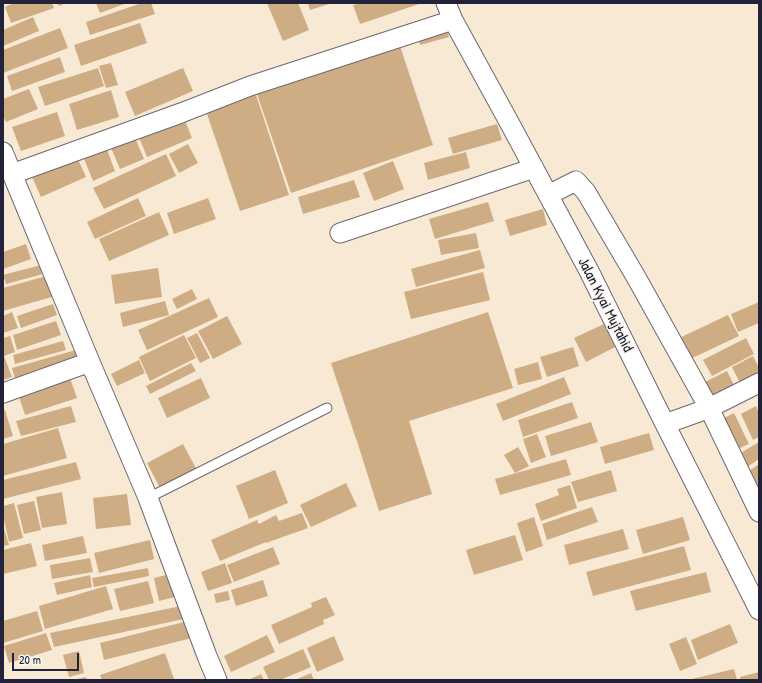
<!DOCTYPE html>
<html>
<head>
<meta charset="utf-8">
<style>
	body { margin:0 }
	#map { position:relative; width:762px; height:683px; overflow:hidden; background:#f8e9d5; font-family:"Patrick Hand",sans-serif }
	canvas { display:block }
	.frame { position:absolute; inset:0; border:4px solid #22223b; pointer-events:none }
	.scale { position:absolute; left:12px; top:653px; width:67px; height:18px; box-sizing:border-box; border:2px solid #22223b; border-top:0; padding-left:5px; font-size:12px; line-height:14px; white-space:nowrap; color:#22223b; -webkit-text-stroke:3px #fbf7ec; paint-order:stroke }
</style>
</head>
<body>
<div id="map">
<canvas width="762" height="683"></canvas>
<div class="frame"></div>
<div class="scale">20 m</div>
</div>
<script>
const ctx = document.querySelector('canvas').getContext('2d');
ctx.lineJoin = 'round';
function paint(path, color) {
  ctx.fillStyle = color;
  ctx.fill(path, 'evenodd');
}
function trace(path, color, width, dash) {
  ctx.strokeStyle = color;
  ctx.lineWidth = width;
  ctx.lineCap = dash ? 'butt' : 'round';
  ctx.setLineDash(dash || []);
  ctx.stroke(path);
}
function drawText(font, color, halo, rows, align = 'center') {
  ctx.font = font + ' "Patrick Hand",sans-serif';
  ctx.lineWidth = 3;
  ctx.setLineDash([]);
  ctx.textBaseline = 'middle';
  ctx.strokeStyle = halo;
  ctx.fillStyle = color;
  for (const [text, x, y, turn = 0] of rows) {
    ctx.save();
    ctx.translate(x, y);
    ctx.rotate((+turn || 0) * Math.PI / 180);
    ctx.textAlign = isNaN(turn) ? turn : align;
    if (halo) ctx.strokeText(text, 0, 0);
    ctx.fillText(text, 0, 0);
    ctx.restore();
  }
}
paint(new Path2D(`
	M 14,3 L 52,3 L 54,8 L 11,23 L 5,7 Z
	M 57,3 L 66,3 L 59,6 Z
	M 96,3 L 127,3 L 100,13 Z
	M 142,3 L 151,3 L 155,14 L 90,35 L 86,22 Z
	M 267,3 L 298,3 L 309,30 L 283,41 Z
	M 308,3 L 332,3 L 310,10 Z
	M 361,3 L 422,3 L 360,24 L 353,5 Z
	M 33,17 L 39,31 L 3,46 L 3,30 Z
	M 140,23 L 147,43 L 81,66 L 74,45 Z
	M 446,27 L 449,37 L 420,45 L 417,35 Z
	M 60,28 L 68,48 L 3,73 L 3,50 Z
	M 400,46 L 433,145 L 291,193 L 257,94 Z
	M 60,57 L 65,72 L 12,91 L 7,76 Z
	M 111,63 L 118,85 L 106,88 L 99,66 Z
	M 98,68 L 104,86 L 45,106 L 38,87 Z
	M 183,68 L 193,91 L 135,116 L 125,92 Z
	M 29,89 L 38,109 L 6,122 L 3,116 L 3,99 Z
	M 111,90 L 119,117 L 77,130 L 69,104 Z
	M 256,95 L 289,195 L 240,211 L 206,111 Z
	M 57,112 L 65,136 L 21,151 L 12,127 Z
	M 184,118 L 192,138 L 147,157 L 139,137 Z
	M 497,124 L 502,140 L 453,154 L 448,138 Z
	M 133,133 L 144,159 L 120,169 L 109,143 Z
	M 188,144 L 198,163 L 179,173 L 169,154 Z
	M 106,147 L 115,171 L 93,181 L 83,156 Z
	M 466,152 L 470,168 L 428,180 L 424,163 Z
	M 166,154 L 176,176 L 104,209 L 93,188 Z
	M 77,157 L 86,177 L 41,197 L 32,177 Z
	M 393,161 L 404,189 L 374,201 L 363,173 Z
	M 354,180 L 360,197 L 303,214 L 298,197 Z
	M 138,198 L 146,216 L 95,239 L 87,222 Z
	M 208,198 L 216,219 L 174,234 L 167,213 Z
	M 488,202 L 494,221 L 435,239 L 429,219 Z
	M 543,209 L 547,225 L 510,236 L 505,220 Z
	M 159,212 L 169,235 L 109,261 L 99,239 Z
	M 476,233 L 479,248 L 441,255 L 438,240 Z
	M 26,244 L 31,259 L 3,269 L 3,252 Z
	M 480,250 L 485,268 L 416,287 L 411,269 Z
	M 45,264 L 47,273 L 6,284 L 3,275 Z
	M 158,268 L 162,297 L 115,304 L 111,275 Z
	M 483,272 L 490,300 L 411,319 L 404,292 Z
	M 50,275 L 55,296 L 3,311 L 3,288 Z
	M 192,289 L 197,299 L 177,309 L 172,299 Z
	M 209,298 L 218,317 L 147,350 L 138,330 Z
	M 165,301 L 169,315 L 123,327 L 120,313 Z
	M 759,302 L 759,323 L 738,332 L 731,314 Z
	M 53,304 L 57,315 L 21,328 L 17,316 Z
	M 12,312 L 18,328 L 3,333 L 3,316 Z
	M 488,312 L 513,388 L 409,421 L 432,494 L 379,511 L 356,438 L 356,439 L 331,363 Z
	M 728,315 L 739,336 L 688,360 L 677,339 Z
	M 227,316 L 242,344 L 213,359 L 198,331 Z
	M 56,321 L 61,335 L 17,350 L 13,335 Z
	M 604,324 L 615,347 L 586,362 L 574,338 Z
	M 197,333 L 210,358 L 200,363 L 187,338 Z
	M 184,335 L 196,358 L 150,381 L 139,357 Z
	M 10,336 L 15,352 L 4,356 L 12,377 L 3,380 L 3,338 Z
	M 746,338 L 754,354 L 712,376 L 703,360 Z
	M 63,341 L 66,350 L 15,364 L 13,355 Z
	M 573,347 L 579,366 L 547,377 L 540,357 Z
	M 76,350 L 79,361 L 15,379 L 12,368 Z
	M 753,356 L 759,368 L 759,383 L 744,391 L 732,367 Z
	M 139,360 L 145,373 L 117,386 L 111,374 Z
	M 538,362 L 542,379 L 518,385 L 514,369 Z
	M 191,363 L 196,371 L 150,394 L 146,386 Z
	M 727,371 L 738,393 L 714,405 L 703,383 Z
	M 564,377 L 571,394 L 503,421 L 496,404 Z
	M 70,378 L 77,398 L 25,415 L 18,394 Z
	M 201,378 L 210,398 L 167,418 L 158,398 Z
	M 572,402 L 578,418 L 523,437 L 518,420 Z
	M 71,406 L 76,422 L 21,436 L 16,421 Z
	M 756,406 L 759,413 L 759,437 L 753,440 L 741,414 Z
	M 3,410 L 5,410 L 13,436 L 3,439 Z
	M 734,413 L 749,444 L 733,451 L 718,421 Z
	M 591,422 L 598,442 L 551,456 L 545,436 Z
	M 58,428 L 67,458 L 3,476 L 3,444 Z
	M 649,433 L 654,450 L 605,464 L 600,447 Z
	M 537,434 L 546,457 L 531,463 L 523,439 Z
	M 759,442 L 759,459 L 747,467 L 739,454 Z
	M 183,444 L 197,470 L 161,490 L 147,463 Z
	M 518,447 L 529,466 L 515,473 L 504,455 Z
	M 566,459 L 571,475 L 500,495 L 495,479 Z
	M 76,462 L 81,479 L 3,499 L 3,480 Z
	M 759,464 L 759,487 L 749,471 Z
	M 275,470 L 288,503 L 249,519 L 236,486 Z
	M 611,470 L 617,491 L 578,502 L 571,482 Z
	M 346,483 L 357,506 L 311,527 L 300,505 Z
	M 570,485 L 577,508 L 541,521 L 535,504 L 559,495 L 557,489 Z
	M 62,492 L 67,524 L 42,528 L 36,497 Z
	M 127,494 L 131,525 L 96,529 L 93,498 Z
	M 34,501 L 41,530 L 24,534 L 17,505 Z
	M 14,503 L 23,538 L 9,542 L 3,515 L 3,506 Z
	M 592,507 L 598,522 L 547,540 L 542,524 Z
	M 302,513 L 308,528 L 266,543 L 266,542 L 220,561 L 211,540 L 257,520 L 259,524 L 276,515 L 279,521 Z
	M 534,517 L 543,546 L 526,552 L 517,523 Z
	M 683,517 L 690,540 L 643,554 L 636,530 Z
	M 3,525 L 9,545 L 3,546 Z
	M 623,529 L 629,549 L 569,565 L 564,545 Z
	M 515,535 L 523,560 L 474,575 L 466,550 Z
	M 83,536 L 87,553 L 45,561 L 42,545 Z
	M 150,540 L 154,559 L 99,573 L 94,553 Z
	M 31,543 L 37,566 L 3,574 L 3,550 Z
	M 684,546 L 691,570 L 593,596 L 586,572 Z
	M 273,547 L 280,564 L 234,582 L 227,565 Z
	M 90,558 L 93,572 L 52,579 L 50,565 Z
	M 225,563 L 232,583 L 208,591 L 201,572 Z
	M 148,568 L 149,576 L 94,587 L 92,578 Z
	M 706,572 L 711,592 L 636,611 L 630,591 Z
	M 170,574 L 175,597 L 159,601 L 154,578 Z
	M 90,575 L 92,587 L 57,595 L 54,583 Z
	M 263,580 L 268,596 L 236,606 L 231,590 Z
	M 148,581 L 154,603 L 120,611 L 114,589 Z
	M 106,586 L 113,609 L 45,629 L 39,606 Z
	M 228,591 L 230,600 L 216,603 L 214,594 Z
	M 326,597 L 335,615 L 323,620 L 324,624 L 279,644 L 271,625 L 312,607 L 311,603 Z
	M 181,606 L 184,619 L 54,647 L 50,633 Z
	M 37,611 L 43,631 L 3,643 L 3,621 Z
	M 188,621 L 192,638 L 104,660 L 100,643 Z
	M 730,624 L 738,643 L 698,660 L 691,640 Z
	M 46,633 L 52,650 L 9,663 L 4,646 Z
	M 267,635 L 275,652 L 231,672 L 224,656 Z
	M 334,636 L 344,660 L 317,672 L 307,648 Z
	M 686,637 L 697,664 L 680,671 L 669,644 Z
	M 303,649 L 311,667 L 280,680 L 269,680 L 263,667 Z
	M 79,651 L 84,673 L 69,677 L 63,655 Z
	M 165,653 L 174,679 L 102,680 L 100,675 Z
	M 734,669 L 737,680 L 692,680 L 692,679 Z
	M 759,672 L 759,680 L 740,680 L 740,677 Z
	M 311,673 L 314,680 L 295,680 Z
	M 261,674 L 264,680 L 248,680 Z
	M 86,677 L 87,680 L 77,680 L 77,679 Z`), '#cead84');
const lane = new Path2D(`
	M 148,498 L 327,408`);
const street = new Path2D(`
	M 446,3 L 453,20 L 509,122 L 589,271 L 665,424 L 759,610
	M 3,152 L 90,362 L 148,498 L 207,656 L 217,680
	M 12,174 L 181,113 L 250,86 L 453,20
	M 548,195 L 576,181 L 586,192 L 636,277 L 709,408 L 759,512
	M 340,233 L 534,168
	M 3,393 L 90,362
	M 665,424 L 707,409 L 759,383`);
trace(lane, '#6d6871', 11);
trace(street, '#6d6871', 21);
trace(lane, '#fff', 9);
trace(street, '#fff', 19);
drawText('15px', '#22223b', '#fbf7ec', [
	["Jalan Kyai Mujtahid",605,305,63]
]);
</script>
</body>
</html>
